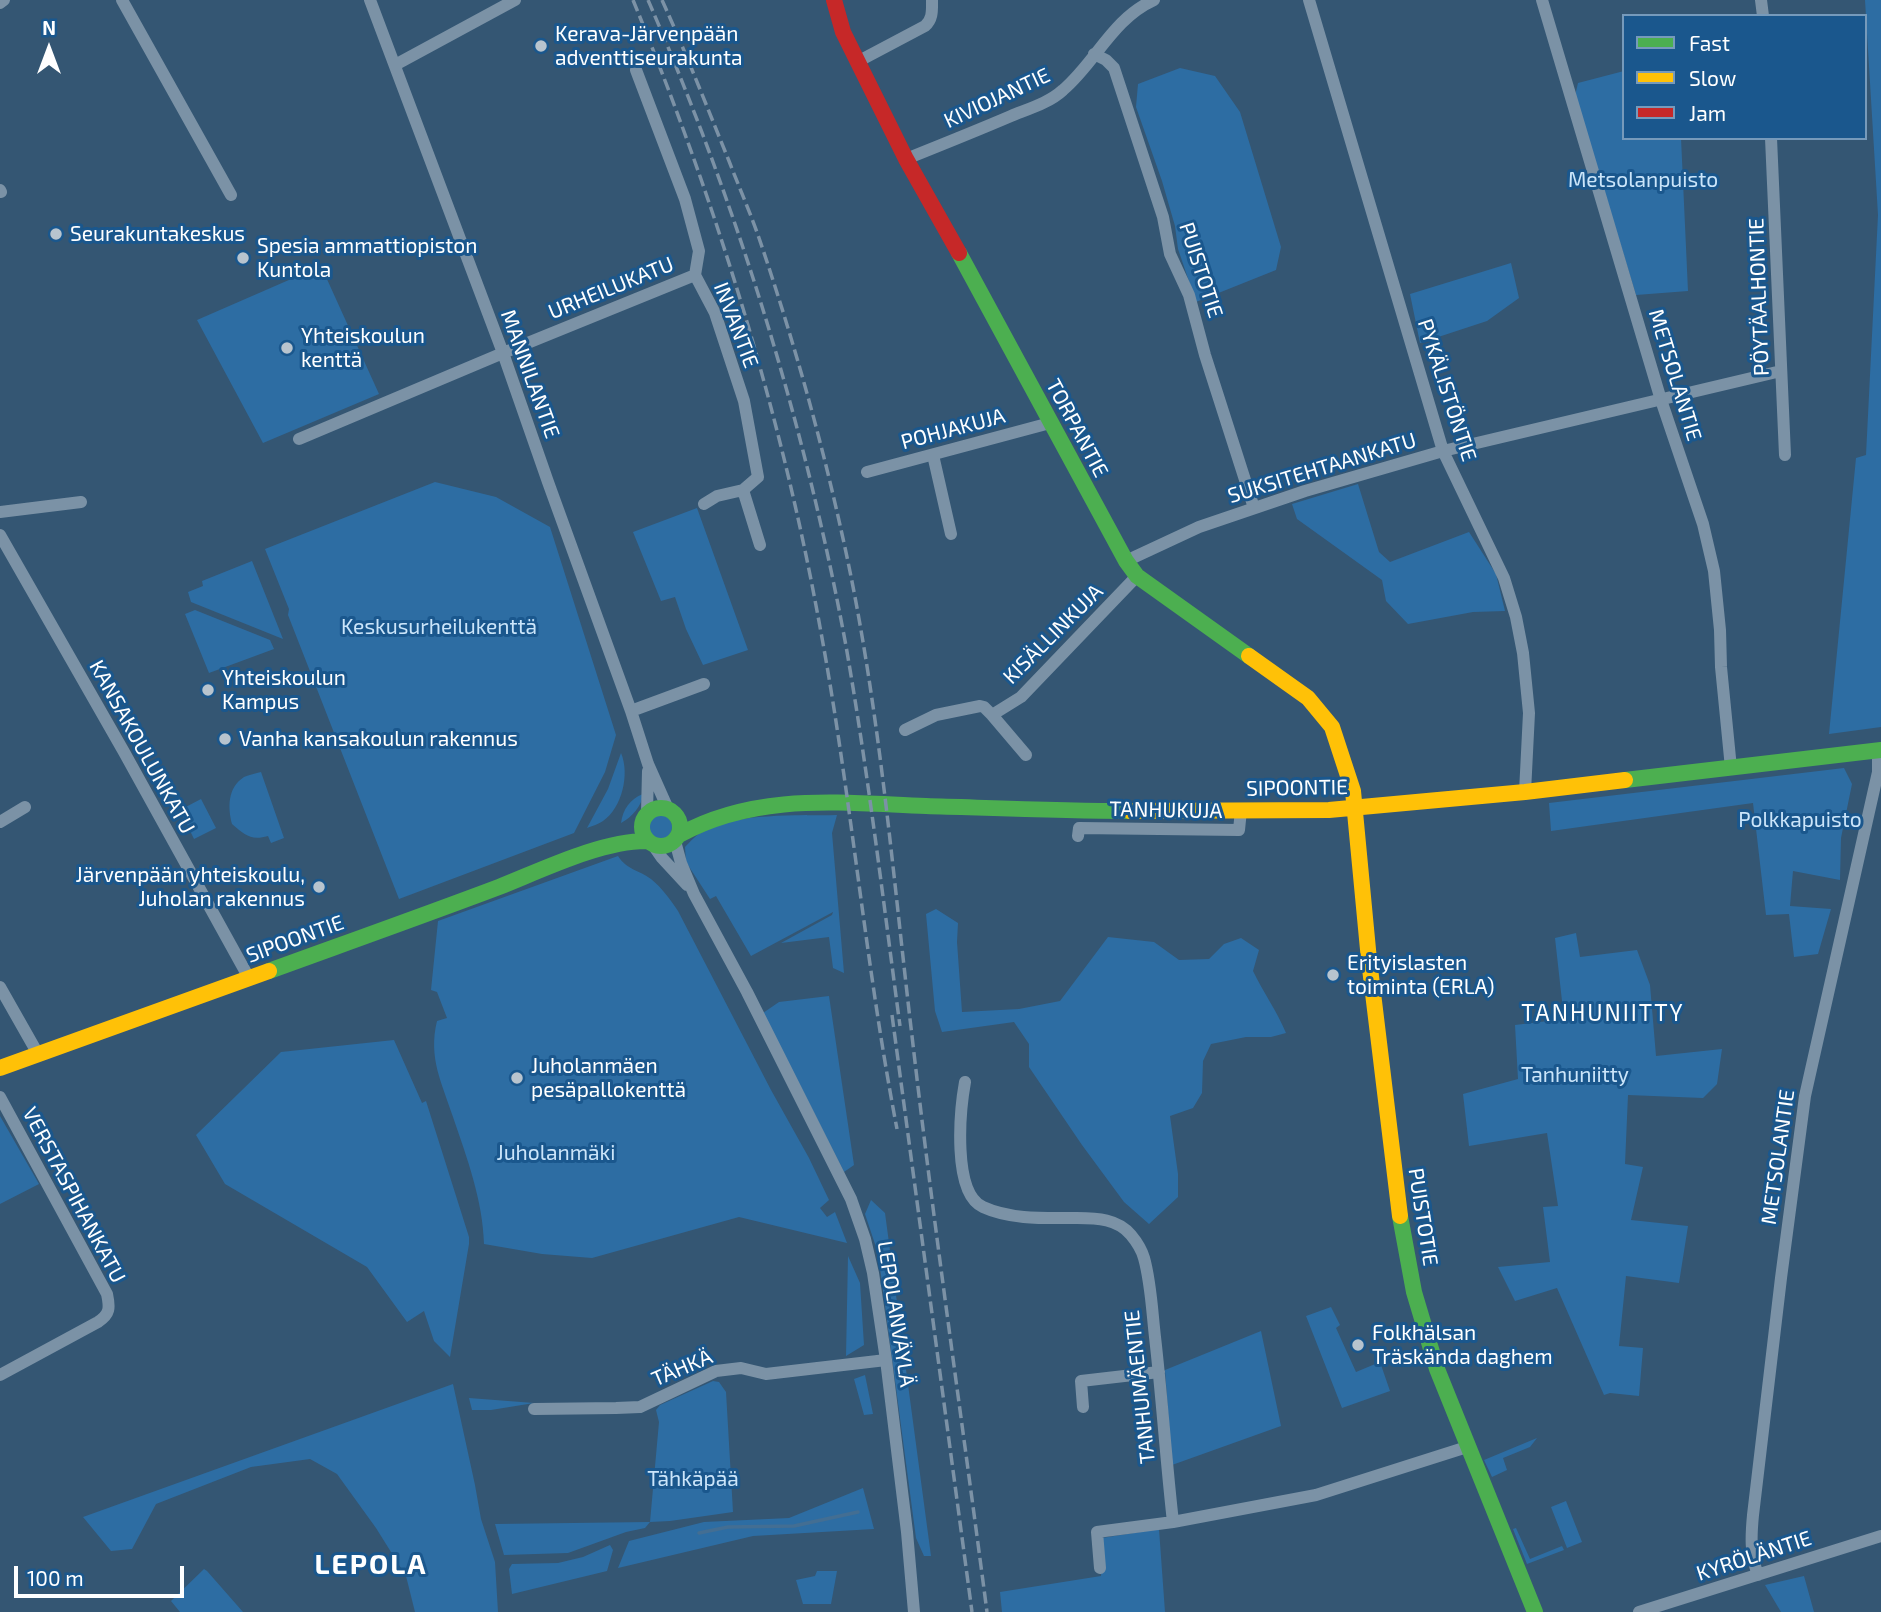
<!DOCTYPE html>
<html>
<head>
<meta charset="utf-8">
<style>
	body { margin:0 }
	#map { position:relative; width:1881px; height:1612px; overflow:hidden; background:#345673; font-family:"Exo 2",sans-serif }
	canvas { display:block }
	.legend { position:absolute; left:1622px; top:14px; width:245px; height:126px; box-sizing:border-box; background:#1a578d; border:2px solid #769abb; margin:0; padding:9px 12px; list-style:none; font-size:21px; color:#fff }
	.legend li { display:flex; align-items:center; gap:14px; height:35px }
	.legend b { width:35px; border:2px solid #769abb }
	.north { position:absolute; left:14px; top:14px; width:70px; height:70px; -webkit-text-stroke:5px #1a578d; paint-order:stroke; rotate:0deg; font-size:19px; font-weight:700; line-height:28px; text-align:center; color:#fff }
	.north::after { content:''; display:block; margin:auto; width:24px; height:32px; background:#fff; clip-path:polygon(50% 0,100% 100%,50% 72%,0 100%) }
	.scale { position:absolute; left:14px; top:1566px; width:170px; height:32px; box-sizing:border-box; border:4px solid #fff; border-top:0; padding-left:9px; font-size:21px; line-height:24px; white-space:nowrap; color:#fff; -webkit-text-stroke:5px #1a578d; paint-order:stroke }
</style>
</head>
<body>
<div id="map">
<canvas width="1881" height="1612"></canvas>
<ul class="legend">
<li><b style="height:9px;background:#4caf50"></b>Fast</li>
<li><b style="height:9px;background:#ffc107"></b>Slow</li>
<li><b style="height:9px;background:#c62828"></b>Jam</li>
</ul>
<div class="north">N</div>
<div class="scale">100 m</div>
</div>
<script>
const ctx = document.querySelector('canvas').getContext('2d');
ctx.lineJoin = 'round';
function paint(path, color) {
  ctx.fillStyle = color;
  ctx.fill(path, 'evenodd');
}
function trace(path, color, width, dash) {
  ctx.strokeStyle = color;
  ctx.lineWidth = width;
  ctx.lineCap = dash ? 'butt' : 'round';
  ctx.setLineDash(dash || []);
  ctx.stroke(path);
}
function drawText(font, color, halo, rows, align = 'center') {
  ctx.font = font + ' "Exo 2",sans-serif';
  ctx.lineWidth = 6;
  ctx.setLineDash([]);
  ctx.textBaseline = 'middle';
  ctx.strokeStyle = halo;
  ctx.fillStyle = color;
  for (const [text, x, y, turn = 0] of rows) {
    ctx.save();
    ctx.translate(x, y);
    ctx.rotate((+turn || 0) * Math.PI / 180);
    ctx.textAlign = isNaN(turn) ? turn : align;
    if (halo) ctx.strokeText(text, 0, 0);
    ctx.fillText(text, 0, 0);
    ctx.restore();
  }
}
paint(new Path2D(`
	M 1865,0 L 1881,0 L 1881,727 L 1829,734 L 1856,458 L 1866,455 L 1878,215 Z
	M 1180,68 L 1215,76 L 1240,112 L 1281,247 L 1276,270 L 1196,302 L 1178,249 L 1175,226 L 1162,181 L 1136,107 L 1138,84 Z
	M 1624,71 L 1624,138 L 1681,138 L 1688,291 L 1636,295 L 1575,96 L 1578,83 Z
	M 1511,263 L 1519,298 L 1487,321 L 1420,343 L 1410,294 Z
	M 321,266 L 379,394 L 263,443 L 197,320 Z
	M 435,482 L 496,497 L 550,527 L 616,735 L 605,772 L 574,833 L 399,899 L 288,615 L 289,609 L 265,549 Z
	M 1358,484 L 1379,552 L 1390,562 L 1469,532 L 1496,574 L 1505,611 L 1473,612 L 1408,624 L 1386,601 L 1382,580 L 1297,519 L 1292,504 Z
	M 697,508 L 748,650 L 703,665 L 686,629 L 675,597 L 661,601 L 633,532 Z
	M 252,561 L 283,639 L 191,602 L 188,592 L 203,586 L 202,581 Z
	M 195,610 L 270,640 L 274,649 L 209,673 L 185,614 Z
	M 621,753 C 630,774 622,808 603,821 C 599,824 592,826 587,828 L 608,789 Z
	M 1844,768 L 1852,784 L 1841,838 L 1840,880 L 1793,871 L 1790,906 L 1831,909 L 1818,954 L 1794,957 L 1789,914 L 1766,915 L 1753,803 L 1551,831 L 1549,803 Z
	M 261,772 L 284,838 L 271,843 L 268,836 C 251,841 245,835 232,824 C 228,808 227,788 244,777 C 249,775 256,773 261,772 Z
	M 643,794 C 642,806 632,817 621,823 C 623,809 630,799 643,794 Z
	M 201,799 L 216,828 L 194,839 L 180,810 Z
	M648 827a12 12 0 1 1 24 0a12 12 0 1 1-24 0Z
	M 837,815 L 832,833 L 844,973 L 833,968 L 829,937 L 781,943 L 832,915 L 833,912 L 751,956 L 716,896 L 710,899 L 686,862 L 685,847 C 690,842 696,835 702,832 C 736,812 798,816 837,815 Z
	M 618,856 C 627,870 639,870 651,879 C 662,888 670,899 678,911 L 771,1090 L 809,1158 L 829,1200 L 820,1208 L 827,1217 L 835,1212 L 847,1243 L 739,1217 L 592,1258 L 542,1254 L 484,1244 C 483,1201 467,1158 453,1117 C 442,1083 428,1058 437,1021 L 447,1018 L 437,992 L 431,990 L 438,921 Z
	M 936,909 L 958,923 L 957,942 L 962,1012 L 1019,1009 L 1060,1001 L 1108,937 L 1154,942 L 1179,960 L 1209,959 L 1224,944 L 1241,938 L 1259,950 L 1253,971 C 1263,992 1277,1011 1286,1033 L 1271,1037 L 1246,1037 L 1211,1044 L 1203,1061 L 1202,1093 L 1193,1108 L 1170,1116 L 1178,1174 L 1178,1197 L 1149,1224 L 1124,1202 L 1082,1145 L 1029,1067 L 1029,1044 L 1014,1022 L 942,1032 L 935,1011 L 926,914 Z
	M 1576,933 L 1580,957 L 1637,950 L 1650,985 L 1656,1056 L 1722,1049 L 1717,1084 L 1703,1098 L 1628,1095 L 1625,1164 L 1643,1167 L 1631,1220 L 1688,1226 L 1679,1283 L 1626,1276 L 1619,1346 L 1643,1348 L 1639,1396 L 1610,1393 L 1604,1395 L 1557,1288 L 1515,1301 L 1498,1267 L 1550,1262 L 1543,1207 L 1558,1206 L 1547,1133 L 1469,1146 L 1463,1094 L 1518,1079 L 1515,1025 L 1564,1019 L 1555,938 Z
	M 829,996 L 854,1165 L 844,1172 L 763,1013 L 779,1002 Z
	M 394,1040 L 422,1103 L 426,1101 L 469,1237 L 469,1244 L 450,1357 L 434,1341 L 424,1311 L 407,1322 L 367,1267 L 225,1184 L 196,1135 L 281,1052 Z
	M 0,1116 L 39,1184 L 0,1204 Z
	M 871,1200 L 885,1213 L 931,1556 L 924,1556 L 916,1538 L 878,1253 L 865,1214 Z
	M 848,1256 L 860,1283 L 864,1345 L 846,1356 Z
	M 1331,1307 L 1340,1325 L 1336,1328 L 1356,1372 L 1380,1362 L 1390,1391 L 1342,1408 L 1306,1316 Z
	M 1261,1331 L 1281,1426 L 1172,1465 L 1165,1370 Z
	M 865,1375 L 873,1414 L 864,1415 L 854,1379 Z
	M 713,1381 L 719,1382 L 726,1392 L 733,1512 L 670,1521 L 650,1522 L 645,1528 L 626,1532 L 568,1553 L 504,1555 L 495,1524 L 650,1522 L 659,1422 L 656,1410 L 660,1405 Z
	M 453,1384 L 475,1485 L 481,1519 L 495,1562 L 498,1612 L 415,1612 L 406,1576 L 376,1528 L 337,1474 L 310,1459 L 251,1467 L 156,1504 L 132,1549 L 111,1551 L 83,1517 Z
	M 469,1398 L 534,1403 L 491,1410 L 472,1410 Z
	M 1537,1438 L 1530,1447 L 1503,1458 L 1507,1470 L 1492,1477 L 1484,1460 Z
	M 863,1488 L 874,1529 L 753,1536 L 618,1568 L 629,1541 L 704,1522 L 789,1518 Z
	M 1566,1501 L 1582,1542 L 1567,1548 L 1551,1507 Z
	M 1516,1528 L 1530,1559 L 1562,1546 L 1564,1550 L 1527,1564 L 1513,1529 Z
	M 1159,1529 L 1165,1612 L 1002,1612 L 1000,1592 L 1101,1576 L 1102,1538 Z
	M 610,1545 L 613,1550 L 607,1571 L 512,1594 L 509,1569 L 512,1564 L 558,1563 L 583,1557 Z
	M 204,1569 L 207,1571 L 243,1612 L 180,1612 L 171,1601 Z
	M 817,1571 L 837,1571 L 831,1604 L 803,1604 L 796,1580 L 815,1576 Z
	M 1804,1576 L 1814,1612 L 1781,1612 L 1765,1585 Z`), '#2d6da3');
trace(new Path2D(`
	M 699,1533 L 728,1527 L 794,1526 L 858,1512`), '#436e93', 3.5);
trace(new Path2D(`
	M 122,0 L 231,195
	M 370,0 L 503,353 L 548,482 L 631,711 L 648,764 L 668,809
	M 1309,0 L 1443,451 L 1504,578 L 1516,617 L 1523,653 L 1529,713 L 1525,792
	M 1542,0 L 1661,400 L 1703,524 L 1714,571 L 1720,630 L 1721,667 L 1731,768
	M 1761,0 L 1763,16
	M 0,3 L 4,0
	M 1094,54 L 1106,60 L 1114,68 L 1163,217 L 1170,254 L 1189,295 L 1205,355 L 1254,508
	M 857,62 L 925,26 C 933,19 932,10 932,0
	M 395,65 L 515,0
	M 636,70 L 685,199 L 699,251 L 695,275 L 715,313 L 744,401 L 758,477 L 743,490 L 760,545
	M 1771,138 L 1785,455
	M 906,159 C 941,145 976,131 1011,116 C 1028,109 1049,103 1063,90 C 1096,62 1112,19 1154,0
	M 0,190 L 1,192
	M 299,439 L 503,353 L 695,275
	M 933,455 L 951,534
	M 867,472 L 1050,423
	M 704,504 L 717,496 L 743,490
	M 0,512 L 81,502
	M 0,535 L 124,752 L 249,978
	M 1126,561 L 1199,527 L 1305,491 L 1443,451 L 1781,371
	M 631,711 L 704,684
	M 905,730 L 936,715 L 980,706 L 984,707 L 992,715
	M 1026,755 L 992,715 L 1021,697 L 1137,576
	M 647,813 L 648,771
	M 0,822 L 25,807
	M 1078,836 L 1079,828 L 1239,830 L 1241,810
	M 675,841 L 681,863 L 694,894 L 747,992 L 851,1199 L 865,1239 L 873,1273 L 886,1360 L 907,1532 L 914,1612
	M 653,845 L 662,858 L 687,885
	M 0,987 L 38,1054
	M 965,1082 C 960,1110 952,1193 983,1207 C 1011,1220 1047,1218 1077,1218 C 1097,1218 1118,1219 1131,1235 C 1136,1241 1142,1251 1144,1258 C 1151,1283 1152,1311 1155,1337 C 1162,1398 1166,1460 1173,1522 L 1316,1495 L 1467,1447
	M 0,1097 L 107,1294 C 110,1308 110,1314 98,1322 L 0,1375
	M 1083,1407 L 1081,1381 L 1159,1372
	M 534,1409 L 616,1408 L 640,1407 L 716,1371 L 741,1368 L 766,1374 L 886,1360
	M 1100,1568 L 1097,1532 L 1173,1522
	M 1758,1575 C 1750,1554 1751,1536 1753,1515 L 1781,1278 L 1805,1096 L 1873,794 L 1878,772 L 1878,750
	M 1639,1612 L 1881,1536`), '#7b92a6', 12);
trace(new Path2D(`
	M 959,253 L 1126,561 L 1137,576 L 1249,656
	M 1625,780 L 1881,750
	M642 827a19 19 0 1 1 38 0a19 19 0 1 1-38 0Z
	M 679,835 C 757,792 841,803 926,806 C 994,808 1062,811 1130,811
	M 269,971 C 346,943 422,916 499,887 C 542,870 601,841 646,841
	M 1400,1216 L 1414,1292 L 1437,1369 L 1535,1612`), '#4caf50', 16);
trace(new Path2D(`
	M 1249,656 L 1308,698 L 1332,727 L 1353,791 L 1369,960 L 1400,1216
	M 1130,811 L 1329,810 L 1525,792 L 1625,780
	M 0,1068 L 269,971`), '#ffc107', 16);
trace(new Path2D(`
	M 834,0 L 843,32 L 906,159 L 959,253`), '#c62828', 16);
trace(new Path2D(`
	M 633,0 C 716,202 781,412 820,627 C 851,793 865,963 897,1129
	M 648,0 C 738,207 805,424 846,646 C 868,772 883,899 900,1026
	M 662,0 C 686,53 707,107 729,161 C 739,187 750,212 759,238 C 792,335 820,434 842,534 C 879,699 892,868 912,1036 C 934,1228 962,1420 987,1612
	M 892,1015 L 972,1612`), '#7c92a6', 3.5, [12, 5]);
for (const [x, y, r, color] of [
	[541,46,7,"#b8c4ce"],
	[56,234,7,"#b8c4ce"],
	[243,258,7,"#b8c4ce"],
	[287,348,7,"#b8c4ce"],
	[208,690,7,"#b8c4ce"],
	[225,739,7,"#b8c4ce"],
	[319,887,7,"#b8c4ce"],
	[1333,975,7,"#b8c4ce"],
	[517,1078,7,"#b8c4ce"],
	[1358,1345,7,"#b8c4ce"]
]) {
  const dot = new Path2D();
  dot.arc(x, y, r, 0, 2 * Math.PI);
  ctx.fillStyle = color;
  ctx.fill(dot);
  trace(dot, '#1a578d', 2.5);
}
drawText('21px', '#fff', '#1a578d', [
	["Kerava-Järvenpään",555,34],
	["adventtiseurakunta",555,58],
	["Seurakuntakeskus",70,234],
	["Spesia ammattiopiston",257,246],
	["Kuntola",257,270],
	["Yhteiskoulun",301,336],
	["kenttä",301,360],
	["Yhteiskoulun",222,678],
	["Kampus",222,702],
	["Vanha kansakoulun rakennus",239,739],
	["Järvenpään yhteiskoulu,",305,875,"right"],
	["Juholan rakennus",305,899,"right"],
	["Erityislasten",1347,963],
	["toiminta (ERLA)",1347,987],
	["Juholanmäen",531,1066],
	["pesäpallokenttä",531,1090],
	["Folkhälsan",1372,1333],
	["Träskända daghem",1372,1357]
], 'left');
drawText('21px', '#fff', '#1a578d', [
	["KIVIOJANTIE",997,98,-25],
	["PUISTOTIE",1201,270,72],
	["URHEILUKATU",611,288,-22],
	["PÖYTÄALHONTIE",1759,297,-92],
	["INVANTIE",736,325,69],
	["MANNILANTIE",530,374,70],
	["METSOLANTIE",1675,375,73],
	["PYKÄLISTÖNTIE",1447,390,72],
	["TORPANTIE",1077,428,62],
	["POHJAKUJA",953,429,-15],
	["SUKSITEHTAANKATU",1322,468,-17],
	["KISÄLLINKUJA",1053,634,-45],
	["KANSAKOULUNKATU",142,747,61],
	["SIPOONTIE",1297,788,-1],
	["TANHUKUJA",1166,810,1],
	["SIPOONTIE",295,939,-20],
	["METSOLANTIE",1778,1157,-82],
	["VERSTASPIHANKATU",74,1195,62],
	["PUISTOTIE",1423,1217,81],
	["LEPOLANVÄYLÄ",896,1314,81],
	["TÄHKÄ",682,1368,-23],
	["TANHUMÄENTIE",1140,1387,-96],
	["KYRÖLÄNTIE",1754,1556,-18]
]);
drawText('21px', '#cbe5fa', '#1a578d', [
	["Metsolanpuisto",1643,180],
	["Keskusurheilukenttä",439,627],
	["Polkkapuisto",1800,820],
	["Tanhuniitty",1575,1075],
	["Juholanmäki",556,1153],
	["Tähkäpää",693,1479]
]);
ctx.letterSpacing = '2px';
drawText('23px', '#fff', '#1a578d', [
	["TANHUNIITTY",1603,1013]
]);
ctx.letterSpacing = '0px';
ctx.letterSpacing = '2px';
drawText('bold 28px', '#fff', '#1a578d', [
	["LEPOLA",371,1565]
]);
ctx.letterSpacing = '0px';
</script>
</body>
</html>
